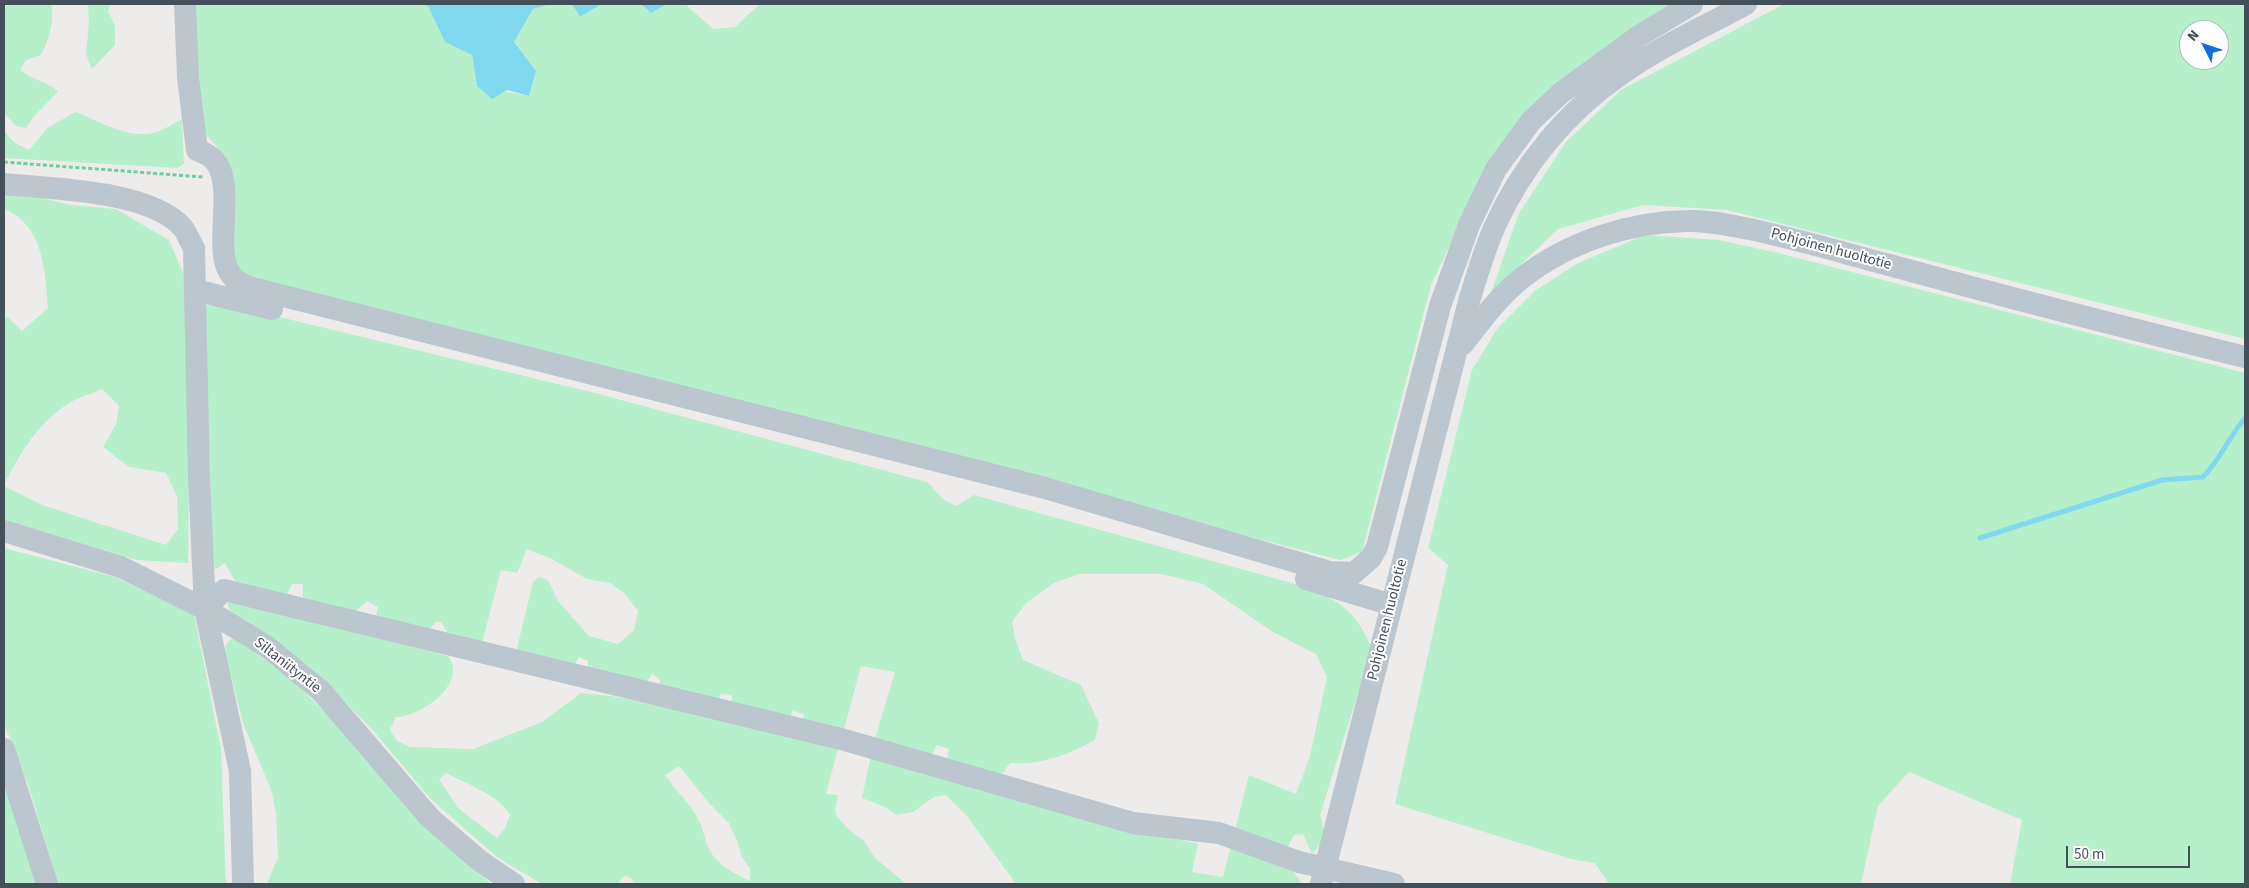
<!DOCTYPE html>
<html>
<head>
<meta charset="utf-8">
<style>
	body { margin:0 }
	#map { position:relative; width:2249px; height:888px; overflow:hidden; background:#eeebeb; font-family:"Source Sans 3",sans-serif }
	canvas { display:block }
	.frame { position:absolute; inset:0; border:5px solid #434f59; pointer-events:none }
	.north { position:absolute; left:2179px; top:20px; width:50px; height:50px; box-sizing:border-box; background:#fff; border:1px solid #b4b9bd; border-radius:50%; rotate:311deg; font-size:14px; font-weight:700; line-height:20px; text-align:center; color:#434f59 }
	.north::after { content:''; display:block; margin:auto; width:18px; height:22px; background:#116ee2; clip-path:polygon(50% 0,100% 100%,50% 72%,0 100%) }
	.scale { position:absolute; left:2066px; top:846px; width:124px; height:22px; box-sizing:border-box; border:2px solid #434f59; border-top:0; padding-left:6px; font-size:15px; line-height:18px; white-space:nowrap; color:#434f59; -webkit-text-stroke:4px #fff; paint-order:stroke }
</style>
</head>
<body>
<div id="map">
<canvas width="2249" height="888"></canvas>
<div class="frame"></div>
<div class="north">N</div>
<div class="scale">50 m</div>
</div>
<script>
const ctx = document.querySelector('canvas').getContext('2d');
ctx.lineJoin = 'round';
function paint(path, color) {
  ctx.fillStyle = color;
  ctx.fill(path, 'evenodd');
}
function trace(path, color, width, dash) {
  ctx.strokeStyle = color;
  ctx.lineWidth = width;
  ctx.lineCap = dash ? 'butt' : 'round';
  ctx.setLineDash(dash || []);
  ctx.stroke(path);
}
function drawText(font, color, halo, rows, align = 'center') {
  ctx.font = font + ' "Source Sans 3",sans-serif';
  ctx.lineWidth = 4;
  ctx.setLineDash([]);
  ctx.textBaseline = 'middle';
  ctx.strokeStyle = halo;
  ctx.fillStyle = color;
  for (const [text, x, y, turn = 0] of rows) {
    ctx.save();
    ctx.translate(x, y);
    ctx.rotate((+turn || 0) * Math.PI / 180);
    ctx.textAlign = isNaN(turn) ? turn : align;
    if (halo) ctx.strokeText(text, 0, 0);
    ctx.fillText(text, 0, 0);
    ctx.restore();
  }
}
paint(new Path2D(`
	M 4,4 L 51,4 C 55,21 49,39 41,55 L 26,60 L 20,70 C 32,80 46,81 58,91 C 48,103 34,114 26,128 L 16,126 L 4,113 Z
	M 88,4 L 111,4 L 108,11 L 115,26 L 115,45 L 92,69 L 86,55 L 89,22 Z
	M 195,4 L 421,4 L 428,6 L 445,42 L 472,55 L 477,86 L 529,96 L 536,71 L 514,42 L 533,9 L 551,4 L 572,4 L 580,17 L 602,4 L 641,4 L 651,13 L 667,4 L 685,4 L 713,29 L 735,27 L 760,4 L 1672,4 L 1488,165 L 1431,285 L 1362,552 L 1340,560 L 248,280 L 232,263 L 226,157 L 202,130 L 198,109 Z
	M 1784,4 L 2245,4 L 2245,339 L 1727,210 L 1643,205 L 1558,229 L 1491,293 L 1519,213 L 1566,142 L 1621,90 ZM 2189,30 L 2219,30 L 2219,60 L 2189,60 Z
	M 76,112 C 101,122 129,140 157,132 C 166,129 174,123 182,119 L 184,164 L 177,168 L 4,158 L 4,131 L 15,143 L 29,150 L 47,128 Z
	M 4,189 L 71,205 L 116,209 L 169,240 L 184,275 L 189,469 L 188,563 L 137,560 L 4,520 L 4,486 L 42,505 L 166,545 L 178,529 L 177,496 L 166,473 L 129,467 L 103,447 L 116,424 L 119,406 L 102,389 C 91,394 76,398 66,405 C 37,424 19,455 4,485 L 4,318 L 8,317 L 22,331 L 48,308 C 45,272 44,225 4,209 Z
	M 1645,235 L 1719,240 L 1778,253 L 2245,373 L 2245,884 L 2010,884 L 2022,820 L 1909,772 L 1878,806 L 1861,884 L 1609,884 L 1595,863 L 1571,859 L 1395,804 L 1448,565 L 1428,548 L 1472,370 L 1497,329 L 1536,290 L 1578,263 Z
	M 213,301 L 595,393 L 927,482 L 944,500 L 956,506 L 974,495 L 1317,590 C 1350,610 1355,613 1372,648 L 1320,815 C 1325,831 1325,842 1312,854 L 1303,834 L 1294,835 L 1287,849 L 1235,830 L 1249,775 L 1296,794 L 1310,756 L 1327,677 L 1316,654 L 1273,632 L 1203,584 L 1162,574 L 1079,574 L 1054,583 L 1026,603 L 1012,622 L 1015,639 L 1023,660 L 1081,685 L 1099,723 L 1095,740 C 1070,754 1039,766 1010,763 L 1002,774 L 947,762 L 949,749 L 937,745 L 931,756 L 874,742 L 895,672 L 861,666 L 843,733 L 803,724 L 804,715 L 793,710 L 789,720 L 732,706 L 732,695 L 721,694 L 717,703 L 661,687 L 659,678 L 652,674 L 645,685 L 588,671 L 588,661 L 579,657 L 574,666 L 516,652 L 533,582 L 539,577 L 548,580 L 558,601 L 589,636 L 618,644 L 634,630 L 638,611 L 624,593 L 610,583 L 587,579 L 552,559 L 527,549 L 517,573 L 501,570 L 482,643 L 451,639 L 441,622 L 436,622 L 426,632 L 376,617 L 378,607 L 367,601 L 352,615 L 303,601 L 303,584 L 292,584 L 287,595 L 235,581 L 225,563 L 215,570 L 212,541 L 205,308 Z
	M 4,548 L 115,577 L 194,614 L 221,749 L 226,884 L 58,884 L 29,787 L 4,723 Z
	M 232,600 L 448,656 C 469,684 420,717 396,717 L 390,729 L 397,741 L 410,747 L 473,749 L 542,722 L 581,693 L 612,696 L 839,745 L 826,794 L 838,795 L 835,810 L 836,815 L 848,829 L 864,841 L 875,858 L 906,884 L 635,884 L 632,879 L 627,876 L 622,877 L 618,884 L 542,884 L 498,858 L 430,798 L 376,734 L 327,683 L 230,611 L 227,604 ZM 679,766 L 709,803 L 729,823 L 738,843 L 742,857 L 750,869 L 750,881 C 732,872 714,864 707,844 C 703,832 701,822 694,812 C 685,799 674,788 665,775 ZM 446,773 C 467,784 499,795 510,815 L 505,828 L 497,838 L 458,808 L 439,779 Z
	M 231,639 L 241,641 L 296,684 L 338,725 L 437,838 L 491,884 L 267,884 L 278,857 L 276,812 L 271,789 L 244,726 L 225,654 L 226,645 Z
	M 871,755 L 1114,825 L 1198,844 L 1192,872 L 1223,877 L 1231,845 L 1292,870 L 1302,884 L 1016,884 L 967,816 L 946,795 L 934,797 L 913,812 L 897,815 L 885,807 L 862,798 Z
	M 4,778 L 39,884 L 4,884 Z`), '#b5f0cb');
paint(new Path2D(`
	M 421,4 L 551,4 L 533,9 L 514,42 L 536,71 L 529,96 L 507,90 L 492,99 L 477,86 L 472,55 L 445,42 L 428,6 Z
	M 572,4 L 602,4 L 580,17 Z
	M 641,4 L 667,4 L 651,13 Z`), '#80d9ef');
trace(new Path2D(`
	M 1980,538 L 2162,480 L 2203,477 C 2220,460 2229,437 2245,418`), '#80d9ef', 5);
trace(new Path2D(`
	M 4,162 L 203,177`), '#6ccf9d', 3, [4, 2.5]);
trace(new Path2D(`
	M 185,4 L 188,78 L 197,150 C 202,152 207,154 211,157 C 240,181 210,251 232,276 C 235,281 243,284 248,287 L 1045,488 L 1330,572 L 1354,573 L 1371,558 L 1377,547 L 1440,306 L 1469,225 L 1496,169 L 1531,121 L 1561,93 L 1639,36 L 1692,4
	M 4,184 C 51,189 151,190 183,228 C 187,233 190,242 194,248 L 199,477 L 205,609
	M 195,290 L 272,309
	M 1463,344 C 1481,321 1499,296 1522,278 C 1568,242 1629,222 1687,221 C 1709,220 1733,226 1754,230 C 1801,240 1847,254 1893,266 C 2010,298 2127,328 2245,357
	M 4,531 L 121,567 L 205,609 L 266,646 L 321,691 L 430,818 L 480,861 L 514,884
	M 1306,579 L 1392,605
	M 4,749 L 47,884
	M 243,884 L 240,771 L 205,609 L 224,590 L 841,739 L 1133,823 L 1219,833 L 1299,862 L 1394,884
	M 1321,884 L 1469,301 C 1477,276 1484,250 1495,226 C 1522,166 1566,112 1620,75 C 1659,47 1704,27 1746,4`), '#bbc6cf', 22);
drawText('15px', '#434f59', '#fff', [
	["Pohjoinen huoltotie",1831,250,15],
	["Pohjoinen huoltotie",1388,620,-76],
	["Siltaniityntie",287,666,38]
]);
</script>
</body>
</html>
